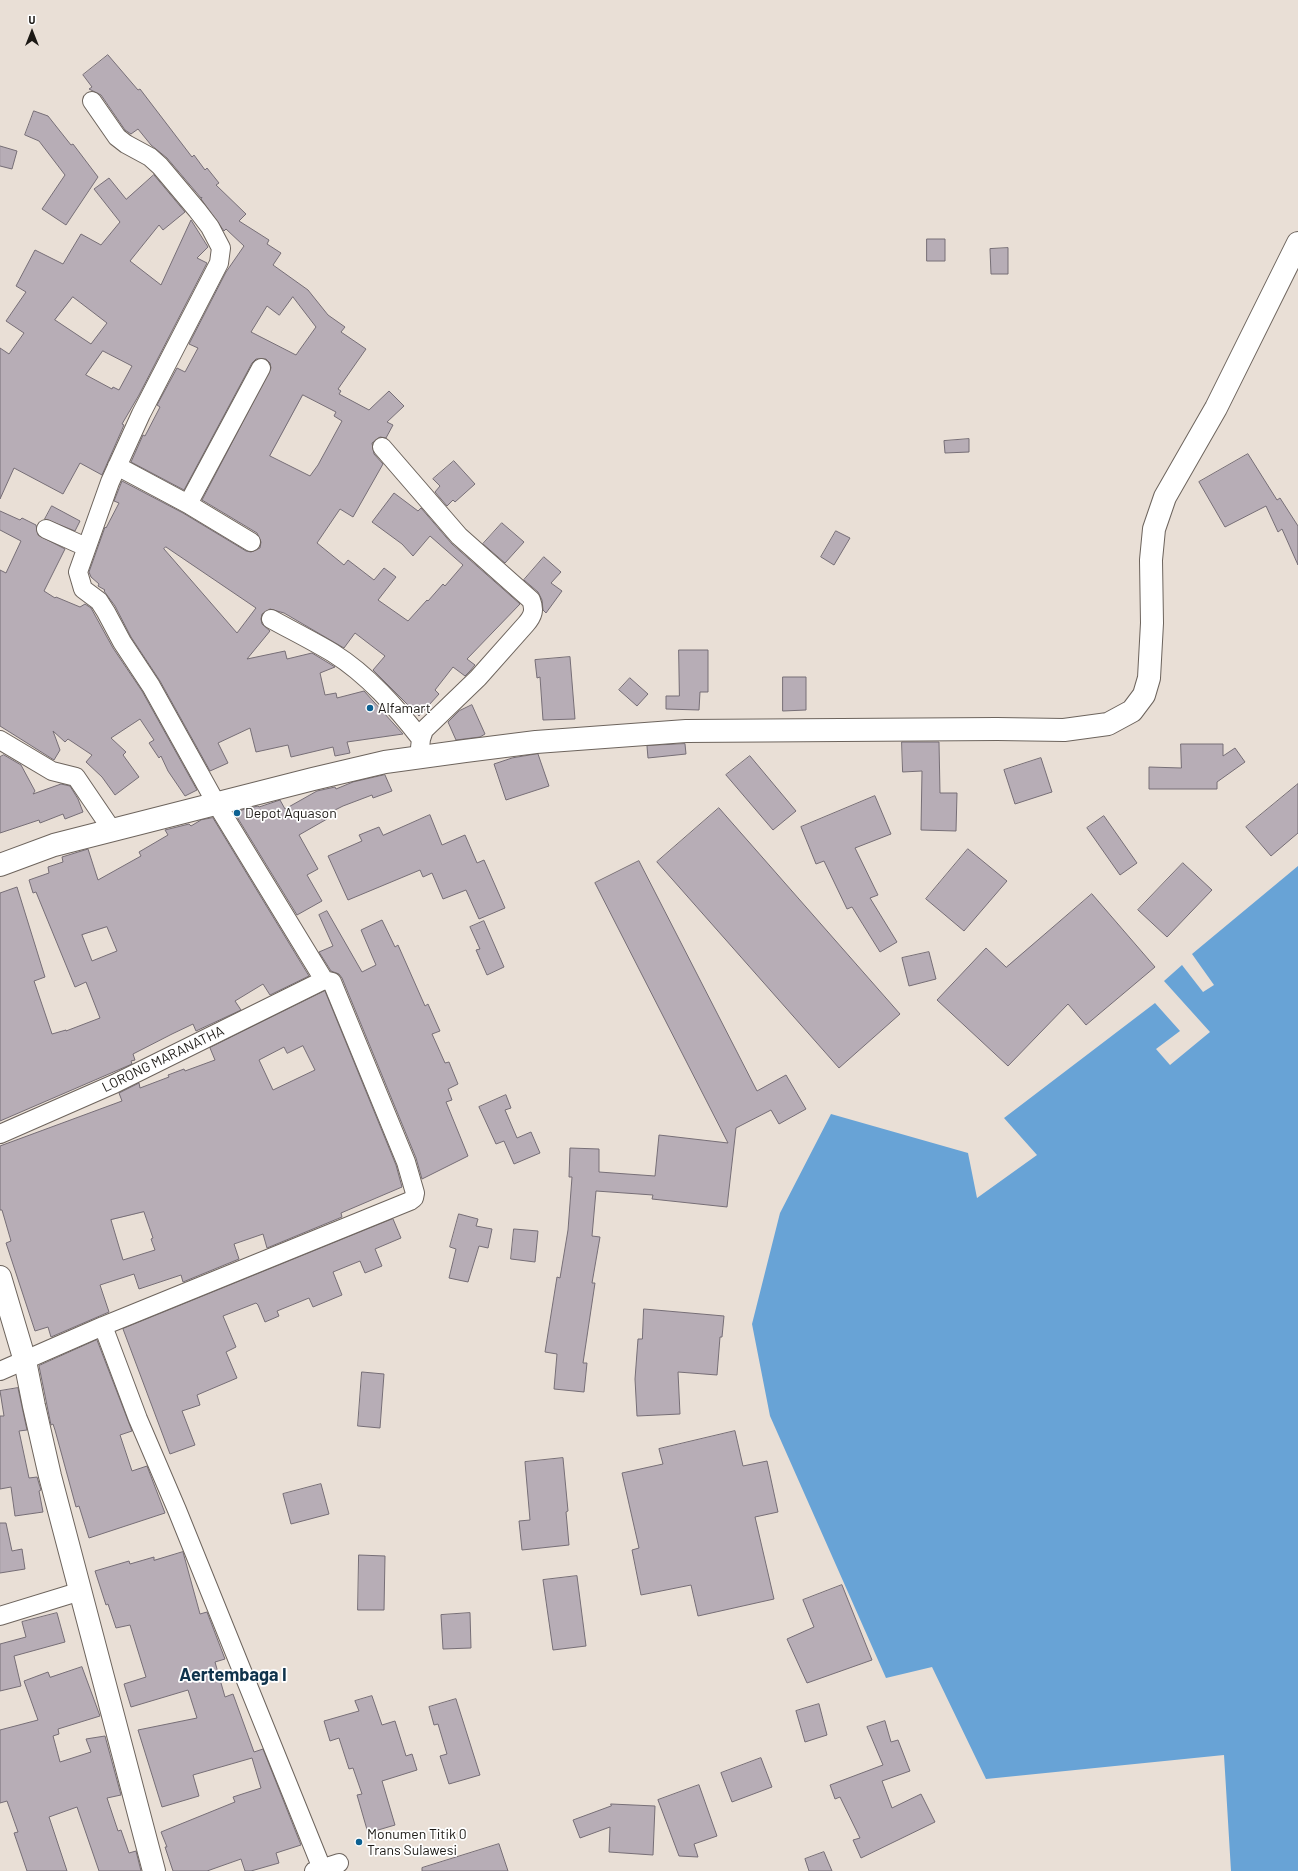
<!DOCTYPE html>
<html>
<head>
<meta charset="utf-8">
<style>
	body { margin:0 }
	#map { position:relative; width:1298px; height:1871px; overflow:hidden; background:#e9dfd6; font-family:Barlow,sans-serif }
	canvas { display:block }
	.north { position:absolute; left:12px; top:12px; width:40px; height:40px; -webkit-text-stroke:3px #fff; paint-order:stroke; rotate:0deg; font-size:11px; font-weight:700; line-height:16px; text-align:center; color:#1c1915 }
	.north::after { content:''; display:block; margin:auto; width:14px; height:18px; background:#1c1915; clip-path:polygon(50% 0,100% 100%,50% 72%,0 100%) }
</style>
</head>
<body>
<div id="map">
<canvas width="1298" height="1871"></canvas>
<div class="north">U</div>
</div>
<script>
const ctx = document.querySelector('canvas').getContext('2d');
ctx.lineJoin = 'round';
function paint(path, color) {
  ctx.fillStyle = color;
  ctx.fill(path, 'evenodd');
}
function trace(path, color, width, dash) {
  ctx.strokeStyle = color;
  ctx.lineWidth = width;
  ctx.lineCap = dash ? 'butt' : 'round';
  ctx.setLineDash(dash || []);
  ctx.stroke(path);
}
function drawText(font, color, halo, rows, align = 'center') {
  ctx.font = font + ' Barlow,sans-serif';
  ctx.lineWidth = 3.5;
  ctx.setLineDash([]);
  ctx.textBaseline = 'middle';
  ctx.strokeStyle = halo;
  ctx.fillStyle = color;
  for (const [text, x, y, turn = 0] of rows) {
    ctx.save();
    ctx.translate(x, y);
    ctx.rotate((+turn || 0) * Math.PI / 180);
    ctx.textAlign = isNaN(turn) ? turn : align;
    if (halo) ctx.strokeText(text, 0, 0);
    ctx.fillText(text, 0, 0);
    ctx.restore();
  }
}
paint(new Path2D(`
	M 1298,866 L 1298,1871 L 1231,1871 L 1224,1755 L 986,1779 L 932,1667 L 886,1678 L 770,1416 L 752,1324 L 780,1213 L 831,1114 L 968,1153 L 977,1198 L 1037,1155 L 1004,1118 L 1155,1003 L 1180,1031 L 1156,1049 L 1170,1065 L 1210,1032 L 1164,981 L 1182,965 L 1203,992 L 1214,985 L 1192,954 Z`), '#68a3d6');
const building = new Path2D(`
	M 108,55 L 138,90 L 140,89 L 192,157 L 194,155 L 205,170 L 207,168 L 219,183 L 216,185 L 246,214 L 239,221 L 269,240 L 267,244 L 281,253 L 273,265 L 308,290 L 328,315 L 345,327 L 341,332 L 366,349 L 338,389 L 341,391 L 339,394 L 369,410 L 389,391 L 404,406 L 387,422 L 393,425 L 386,438 L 380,437 L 372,443 L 374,454 L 383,464 L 353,517 L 340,509 L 317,543 L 344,565 L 348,560 L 374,580 L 384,568 L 396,577 L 378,600 L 408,621 L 427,600 L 428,601 L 443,584 L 445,586 L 463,565 L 430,536 L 413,556 L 402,544 L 372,522 L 394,493 L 418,511 L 421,508 L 452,544 L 520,604 L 467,659 L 475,665 L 470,671 L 465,676 L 453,667 L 435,690 L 439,694 L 419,716 L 373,670 L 385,656 L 355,633 L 344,648 L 284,613 L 270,609 L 262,614 L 261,619 L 262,624 L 270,631 L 247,659 L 285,651 L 287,659 L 312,653 L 335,667 L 320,673 L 325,695 L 336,693 L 337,698 L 364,691 L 403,734 L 347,742 L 350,753 L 335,756 L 333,747 L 291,757 L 288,745 L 256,752 L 250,728 L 218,743 L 228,763 L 210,771 L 160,681 L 131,637 L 115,606 L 104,591 L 105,590 L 98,586 L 99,584 L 91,577 L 89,572 L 105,527 L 106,528 L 119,503 L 114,501 L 122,481 L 183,513 L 246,551 L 251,552 L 260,548 L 261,542 L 257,533 L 202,500 L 271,368 L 270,363 L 266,359 L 256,359 L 252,363 L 184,490 L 131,462 L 143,435 L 145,436 L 159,409 L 160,407 L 157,405 L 177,368 L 185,372 L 198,348 L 189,344 L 226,272 L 244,246 L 226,229 L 224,231 L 201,199 L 202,197 L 201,198 L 167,158 L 151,145 L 138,129 L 131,134 L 125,130 L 101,95 L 89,89 L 92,87 L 83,75 ZM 293,297 L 316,327 L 296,355 L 251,332 L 267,306 L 279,315 ZM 303,395 L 336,412 L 334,416 L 342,421 L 318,465 L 310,476 L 270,456 ZM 166,547 L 256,608 L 237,633 L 164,549 Z
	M 34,111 L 48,116 L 71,145 L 73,144 L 98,177 L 66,225 L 42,209 L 65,175 L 39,141 L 25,135 Z
	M 0,146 L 17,151 L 12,169 L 0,166 Z
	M 154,175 L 185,212 L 163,230 L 159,225 L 130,261 L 161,285 L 191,220 L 208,247 L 197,258 L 207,263 L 139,395 L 122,424 L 124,425 L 102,475 L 80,463 L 63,494 L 14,468 L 0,499 L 0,348 L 9,354 L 24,333 L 6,321 L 26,292 L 16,286 L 35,250 L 63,264 L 81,234 L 101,245 L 120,222 L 94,189 L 109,178 L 126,199 ZM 73,297 L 107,323 L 91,344 L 55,320 ZM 103,351 L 132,366 L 119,390 L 113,387 L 112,389 L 86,375 Z
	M 927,239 L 945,239 L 945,261 L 927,261 Z
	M 1008,248 L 1008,274 L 991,274 L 990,249 Z
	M 969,439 L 969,452 L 945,453 L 944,441 Z
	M 1248,454 L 1277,500 L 1280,498 L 1298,526 L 1298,565 L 1282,529 L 1278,532 L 1266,506 L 1225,527 L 1199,482 Z
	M 454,461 L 475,484 L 455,502 L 453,500 L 447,506 L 435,492 L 440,486 L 433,479 Z
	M 52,506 L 80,521 L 75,531 L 45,519 Z
	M 0,511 L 20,520 L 22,518 L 36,525 L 38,535 L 65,549 L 44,591 L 55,598 L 56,597 L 80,607 L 85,604 L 91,608 L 113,648 L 142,691 L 197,790 L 185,796 L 168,771 L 161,756 L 159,758 L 149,743 L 154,740 L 140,719 L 111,738 L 126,752 L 123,755 L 139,777 L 115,795 L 102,777 L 86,762 L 92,755 L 68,739 L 65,742 L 53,731 L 60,750 L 54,760 L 0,726 L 0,570 L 6,573 L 21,541 L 0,530 Z
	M 502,523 L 524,542 L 505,563 L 483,544 Z
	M 836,531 L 850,538 L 834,565 L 821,557 Z
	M 544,557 L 561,572 L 551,583 L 562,591 L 546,613 L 543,610 L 542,600 L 538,592 L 524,580 Z
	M 679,650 L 708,650 L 708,692 L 700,692 L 699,710 L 666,709 L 666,696 L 679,696 Z
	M 570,657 L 575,719 L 543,720 L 540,677 L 537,678 L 535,660 Z
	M 783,677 L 806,677 L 806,710 L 783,711 Z
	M 630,678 L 648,694 L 637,706 L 619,690 Z
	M 472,705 L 485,734 L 480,737 L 456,740 L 448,722 L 459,711 Z
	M 902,742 L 939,742 L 940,793 L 957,793 L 956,831 L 921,830 L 922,771 L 903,772 Z
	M 685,744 L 686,754 L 648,758 L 647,746 Z
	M 1181,744 L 1223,744 L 1223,756 L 1235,748 L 1245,762 L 1217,782 L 1217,789 L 1149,789 L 1149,767 L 1181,768 Z
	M 538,754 L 549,786 L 506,800 L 494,764 L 512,758 Z
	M 4,755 L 21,765 L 35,791 L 33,794 L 61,784 L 70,786 L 78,799 L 83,812 L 65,819 L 63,814 L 40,823 L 39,820 L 0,833 L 0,757 Z
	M 750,756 L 796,811 L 773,830 L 726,775 Z
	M 1041,758 L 1052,792 L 1015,804 L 1004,770 Z
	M 385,775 L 392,791 L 373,798 L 372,795 L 343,806 L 325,815 L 327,819 L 299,835 L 318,869 L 307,875 L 322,901 L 297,915 L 234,812 L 258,806 L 259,807 L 280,800 L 285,809 L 317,791 L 335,787 L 336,789 L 353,782 Z
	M 1298,784 L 1298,833 L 1271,856 L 1246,827 Z
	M 875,796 L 891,834 L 855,848 L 878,895 L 870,898 L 897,942 L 880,952 L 852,907 L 847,909 L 824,861 L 816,864 L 801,827 Z
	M 719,808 L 900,1014 L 839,1068 L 657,862 Z
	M 430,815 L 442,845 L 465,835 L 477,863 L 484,860 L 505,908 L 479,919 L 466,890 L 443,899 L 432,873 L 423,877 L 420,870 L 348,900 L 328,856 L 362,841 L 359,835 L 379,827 L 383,835 Z
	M 1104,816 L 1137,863 L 1120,875 L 1087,828 Z
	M 213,818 L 309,976 L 270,995 L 263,984 L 235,1001 L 241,1010 L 196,1031 L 193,1024 L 172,1034 L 133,1054 L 135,1060 L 131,1061 L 132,1064 L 0,1121 L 0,893 L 17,887 L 45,977 L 34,981 L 52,1034 L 66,1030 L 66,1031 L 100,1018 L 86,982 L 75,987 L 36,892 L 33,893 L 29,880 L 49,873 L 48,867 L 63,862 L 62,857 L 88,849 L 98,880 L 141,856 L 139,852 L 168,835 L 165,830 L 189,824 L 191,826 L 201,820 ZM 107,927 L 117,951 L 92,961 L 82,935 Z
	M 968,849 L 1007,881 L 964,931 L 926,899 Z
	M 639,861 L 757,1091 L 786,1075 L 806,1109 L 779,1124 L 771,1110 L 736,1128 L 727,1207 L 652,1199 L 653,1195 L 596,1191 L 592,1236 L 600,1237 L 592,1283 L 595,1283 L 583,1363 L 587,1363 L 584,1392 L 554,1389 L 557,1354 L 545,1352 L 557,1277 L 560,1278 L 568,1230 L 572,1177 L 569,1177 L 570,1148 L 599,1149 L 599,1172 L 655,1176 L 659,1135 L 728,1143 L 595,883 Z
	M 1183,863 L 1212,890 L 1167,937 L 1138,910 Z
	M 1092,894 L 1155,967 L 1086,1025 L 1068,1004 L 1008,1066 L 937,1000 L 986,948 L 1006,967 Z
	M 327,911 L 362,972 L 376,965 L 361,930 L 382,920 L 395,947 L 398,945 L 425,1006 L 428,1004 L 440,1031 L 432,1034 L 445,1063 L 449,1062 L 458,1084 L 448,1089 L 452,1100 L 446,1102 L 468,1156 L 422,1179 L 416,1158 L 342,978 L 339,974 L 331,971 L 319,952 L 333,946 L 319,915 Z
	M 484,921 L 504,967 L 487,975 L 476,950 L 480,949 L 470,927 Z
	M 929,952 L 936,979 L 909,986 L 902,958 Z
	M 325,991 L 396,1165 L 402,1187 L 341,1213 L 342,1217 L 267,1248 L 263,1234 L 234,1244 L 239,1259 L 183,1282 L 181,1275 L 139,1289 L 134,1274 L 100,1285 L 109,1312 L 51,1337 L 48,1327 L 35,1331 L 6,1243 L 11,1241 L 2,1210 L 0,1210 L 0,1146 L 122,1101 L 119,1093 L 139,1083 L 140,1088 L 169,1077 L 168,1075 L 184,1069 L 185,1071 L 215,1060 L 210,1048 ZM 303,1046 L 315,1070 L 273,1090 L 259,1060 L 284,1047 L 287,1053 ZM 144,1212 L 153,1238 L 151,1239 L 155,1250 L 123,1260 L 111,1220 Z
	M 506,1095 L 511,1108 L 505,1110 L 517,1138 L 531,1132 L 540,1153 L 514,1164 L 504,1141 L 496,1144 L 479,1107 Z
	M 459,1214 L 478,1219 L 476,1226 L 492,1229 L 488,1248 L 479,1246 L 468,1282 L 449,1278 L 456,1249 L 450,1247 Z
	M 393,1219 L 401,1238 L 375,1249 L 382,1266 L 365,1273 L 360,1261 L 333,1272 L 342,1295 L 313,1307 L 309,1298 L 277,1311 L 279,1316 L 265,1322 L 258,1305 L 256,1303 L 223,1316 L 236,1347 L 226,1352 L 237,1378 L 197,1395 L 200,1405 L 182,1411 L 195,1445 L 170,1454 L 123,1329 Z
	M 514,1229 L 538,1231 L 535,1262 L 511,1259 Z
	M 644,1309 L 724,1316 L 722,1337 L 720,1337 L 717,1375 L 678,1372 L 680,1414 L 637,1416 L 635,1379 L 638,1339 L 642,1339 Z
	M 97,1340 L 132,1431 L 120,1435 L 132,1471 L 147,1466 L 165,1513 L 89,1538 L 79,1506 L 76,1507 L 55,1430 L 53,1424 L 51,1425 L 39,1366 Z
	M 362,1372 L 384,1374 L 380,1428 L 358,1426 Z
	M 18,1388 L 27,1430 L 19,1431 L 29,1478 L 37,1477 L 41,1490 L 39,1491 L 43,1512 L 15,1516 L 11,1487 L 0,1489 L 0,1416 L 4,1416 L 0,1391 Z
	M 735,1431 L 743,1466 L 767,1461 L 778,1512 L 755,1517 L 774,1599 L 698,1616 L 691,1585 L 641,1595 L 632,1550 L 639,1548 L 622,1473 L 663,1464 L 659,1449 Z
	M 563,1458 L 568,1511 L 566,1512 L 569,1545 L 522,1550 L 519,1521 L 530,1520 L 525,1462 Z
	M 321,1484 L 329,1514 L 291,1524 L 283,1494 Z
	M 0,1523 L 6,1523 L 12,1551 L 22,1549 L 25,1569 L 0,1573 Z
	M 183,1552 L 200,1614 L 207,1612 L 225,1659 L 215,1662 L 225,1697 L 233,1694 L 254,1752 L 263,1749 L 301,1845 L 276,1853 L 279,1863 L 251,1871 L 245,1871 L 241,1859 L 207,1871 L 173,1871 L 165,1847 L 167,1847 L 161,1832 L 235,1802 L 233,1797 L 261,1788 L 252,1758 L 193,1775 L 199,1796 L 162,1807 L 138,1730 L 197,1718 L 188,1690 L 131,1707 L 124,1684 L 146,1677 L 130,1625 L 116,1628 L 108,1604 L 106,1605 L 95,1571 L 129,1561 L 130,1564 L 154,1557 L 154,1560 Z
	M 359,1555 L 385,1556 L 384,1610 L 358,1610 Z
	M 577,1576 L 586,1646 L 553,1650 L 543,1580 Z
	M 842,1585 L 872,1660 L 807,1683 L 787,1639 L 814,1627 L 803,1600 Z
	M 57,1613 L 65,1642 L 14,1656 L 21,1686 L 0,1691 L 0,1644 L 26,1637 L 22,1622 Z
	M 470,1613 L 471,1648 L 443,1649 L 441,1615 Z
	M 82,1667 L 100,1716 L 58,1729 L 59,1734 L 53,1736 L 60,1762 L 91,1752 L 86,1739 L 105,1736 L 121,1795 L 107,1798 L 118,1831 L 121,1830 L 129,1853 L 136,1851 L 141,1871 L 99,1871 L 77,1807 L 49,1817 L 67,1871 L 27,1871 L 14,1833 L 18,1832 L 7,1801 L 0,1803 L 0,1730 L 38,1720 L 24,1681 L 48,1672 L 50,1677 Z
	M 372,1696 L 382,1725 L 395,1721 L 406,1756 L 412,1754 L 417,1770 L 382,1781 L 395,1825 L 368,1833 L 357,1795 L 362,1794 L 353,1768 L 349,1769 L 339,1738 L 330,1741 L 324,1721 L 359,1711 L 355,1701 Z
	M 456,1699 L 480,1775 L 449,1784 L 440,1756 L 447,1754 L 438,1724 L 434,1725 L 429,1707 Z
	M 819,1704 L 827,1735 L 805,1742 L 796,1711 Z
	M 885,1721 L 891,1742 L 898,1740 L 910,1771 L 882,1781 L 892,1808 L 921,1794 L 935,1822 L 861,1858 L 853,1840 L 860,1838 L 840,1797 L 835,1799 L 830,1785 L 883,1765 L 867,1727 Z
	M 761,1758 L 772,1787 L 732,1802 L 721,1773 Z
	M 699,1785 L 717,1836 L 694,1844 L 698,1857 L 679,1856 L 658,1800 Z
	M 611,1804 L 655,1806 L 653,1855 L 609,1852 L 610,1827 L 580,1838 L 573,1820 L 611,1806 Z
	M 499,1844 L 508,1871 L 422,1871 L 422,1868 Z
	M 824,1852 L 832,1871 L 809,1871 L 805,1859 Z`);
paint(building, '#b7adb6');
trace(building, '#766e76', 1);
const street = new Path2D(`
	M 382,447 L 459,536 L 531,600 C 535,610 533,616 526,624 L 478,678 L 424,730 L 421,739 L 419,757
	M 117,466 L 188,504 L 251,542
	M 188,504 L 261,368
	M 46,529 L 86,547
	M 271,619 C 291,630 313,641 333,653 C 368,675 396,707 421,739
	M 0,740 L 52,771 L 76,777 L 112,830
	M 0,1134 L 114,1084 L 324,980
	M 103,1326 L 138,1419 L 177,1510 L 323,1871
	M 0,1371 L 103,1326 L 410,1201 L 414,1198 L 415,1193 L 406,1162 L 332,982 L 324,980 L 216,803 L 151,686 L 122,642 L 106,612 L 99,601 L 83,589 L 78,572 L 110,482 L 141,414 L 219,263 L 221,248 L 210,227 L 197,210 L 160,166 L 150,157 L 126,144 L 117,137 L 92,101
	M 0,1616 L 81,1591
	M 314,1871 L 339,1863`);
const secondary = new Path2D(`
	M 0,865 L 54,845 L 313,779 L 385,762 L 465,751 L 536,742 L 686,731 L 997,729 L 1064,730 L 1108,724 L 1132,711 L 1144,695 L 1149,678 L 1152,623 L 1151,560 L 1154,529 L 1165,497 L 1216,408 L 1298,243
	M 0,1277 L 25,1361 L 34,1406 L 50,1476 L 154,1871`);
trace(street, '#6d645d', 20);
trace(secondary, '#6d645d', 24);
trace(street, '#fff', 18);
trace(secondary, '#fff', 22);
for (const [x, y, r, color] of [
	[370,708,4,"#0d6192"],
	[237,813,4,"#0d6192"],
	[359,1842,4,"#0d6192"]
]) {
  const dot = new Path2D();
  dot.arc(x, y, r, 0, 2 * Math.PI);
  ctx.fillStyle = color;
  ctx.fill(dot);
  trace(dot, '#fff', 1.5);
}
drawText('14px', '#1c1915', '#fff', [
	["Alfamart",378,708],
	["Depot Aquason",245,813],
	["Monumen Titik 0",367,1834],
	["Trans Sulawesi",367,1850]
], 'left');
drawText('14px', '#1c1915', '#fff', [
	["LORONG MARANATHA",163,1059,-26]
]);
drawText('bold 18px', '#0f334c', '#fff', [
	["Aertembaga I",233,1675]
]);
</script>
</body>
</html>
